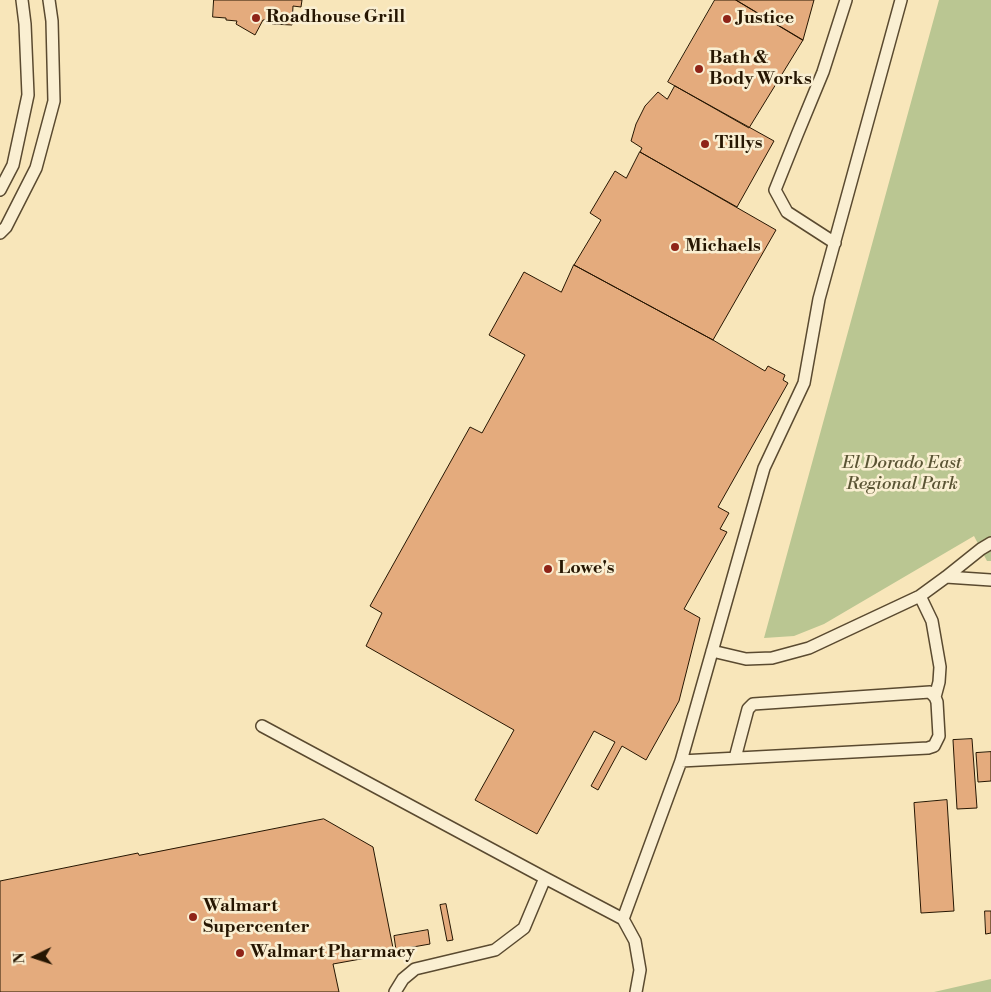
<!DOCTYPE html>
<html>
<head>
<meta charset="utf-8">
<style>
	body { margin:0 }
	#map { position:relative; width:991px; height:992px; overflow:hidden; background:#f8e6ba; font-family:"Libre Bodoni",serif }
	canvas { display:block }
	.north { position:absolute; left:10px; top:932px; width:50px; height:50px; -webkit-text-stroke:4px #faefd2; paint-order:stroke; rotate:266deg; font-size:14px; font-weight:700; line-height:20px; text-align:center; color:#261602 }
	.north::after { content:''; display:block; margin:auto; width:18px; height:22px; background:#261602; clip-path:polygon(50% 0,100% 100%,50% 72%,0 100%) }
</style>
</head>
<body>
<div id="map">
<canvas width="991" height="992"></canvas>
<div class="north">N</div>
</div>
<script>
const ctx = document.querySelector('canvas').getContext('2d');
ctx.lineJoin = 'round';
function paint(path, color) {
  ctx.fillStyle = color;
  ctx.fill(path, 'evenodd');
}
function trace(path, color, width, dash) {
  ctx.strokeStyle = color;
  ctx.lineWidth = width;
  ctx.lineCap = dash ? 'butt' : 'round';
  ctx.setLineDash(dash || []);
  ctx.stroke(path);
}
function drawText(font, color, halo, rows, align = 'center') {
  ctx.font = font + ' "Libre Bodoni",serif';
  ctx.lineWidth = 5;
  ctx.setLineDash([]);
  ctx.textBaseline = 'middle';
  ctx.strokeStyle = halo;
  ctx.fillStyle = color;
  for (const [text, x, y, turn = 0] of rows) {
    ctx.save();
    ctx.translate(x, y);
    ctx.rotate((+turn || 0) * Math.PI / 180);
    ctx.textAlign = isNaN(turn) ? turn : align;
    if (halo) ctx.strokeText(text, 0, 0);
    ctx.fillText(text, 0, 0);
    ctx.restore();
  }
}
paint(new Path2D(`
	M 939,0 L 991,0 L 991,561 L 987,561 L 974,536 L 824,624 L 794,636 L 764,638 Z
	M 991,979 L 991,992 L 934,992 Z`), '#bac692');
const building = new Path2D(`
	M 214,0 L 302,0 L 301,7 L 293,6 L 292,25 L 272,24 L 273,20 L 263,20 L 255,35 L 236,24 L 237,21 L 226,20 L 226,18 L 213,17 Z
	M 715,0 L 736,0 L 803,40 L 749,128 L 668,82 Z
	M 736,0 L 814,0 L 803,40 Z
	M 675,86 L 774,141 L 737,207 L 640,152 L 642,148 L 631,141 L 636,124 L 645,106 L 658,92 L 667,99 Z
	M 640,152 L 776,230 L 713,340 L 574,265 L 601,220 L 590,213 L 615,171 L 626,178 Z
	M 574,265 L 713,340 L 765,371 L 768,366 L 785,375 L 783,380 L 788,383 L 718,507 L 729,513 L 720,529 L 727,532 L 684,609 L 700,618 L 679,701 L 646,760 L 622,746 L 598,790 L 591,786 L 615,742 L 594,731 L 537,834 L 475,800 L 514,730 L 366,646 L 382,613 L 370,606 L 470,427 L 482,433 L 525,355 L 489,335 L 524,272 L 561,292 Z
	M 972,739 L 977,808 L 957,809 L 953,740 Z
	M 991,752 L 991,781 L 978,782 L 976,753 Z
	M 947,800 L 954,911 L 921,913 L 914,803 Z
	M 324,819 L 373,847 L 394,953 L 333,964 L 339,992 L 0,992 L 0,881 L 138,853 L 139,855 Z
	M 446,904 L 453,940 L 447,941 L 440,905 Z
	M 985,911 L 991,911 L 991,933 L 986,934 Z
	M 428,930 L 430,944 L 396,950 L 394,936 Z`);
paint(building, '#e4ab7d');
trace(building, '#261602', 1);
const service = new Path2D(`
	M 0,190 L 13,165 L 28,95 L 25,24 L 22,0
	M 0,233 L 6,227 L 36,168 L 54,101 L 52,21 L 49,0
	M 835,243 L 787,212 L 775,190 L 797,135 L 823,72 L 846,0
	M 946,577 L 991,580
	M 920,596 L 932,621 L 940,667 L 939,682 L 935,697
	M 712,651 L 746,659 L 772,658 L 809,648 L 920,596 L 946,577 L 981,549 L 991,543
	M 262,726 L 545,878 L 623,919 L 635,941 L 640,970 L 636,992
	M 681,761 L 928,748 L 934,746 L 939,736 L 937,702 L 935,697 L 930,692 L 753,704 L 748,709 L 735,758
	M 623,919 L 681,761 L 764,468 L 804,383 L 819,299 L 901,0
	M 395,992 L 403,979 L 415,969 L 495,950 L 524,928 L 545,878`);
trace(service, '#5a4a30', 14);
trace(service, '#faefd2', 11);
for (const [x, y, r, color] of [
	[256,18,5,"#8f2418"],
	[727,19,5,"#8f2418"],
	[699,69,5,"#8f2418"],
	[705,144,5,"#8f2418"],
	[675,247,5,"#8f2418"],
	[548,569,5,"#8f2418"],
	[193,917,5,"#8f2418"],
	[240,953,5,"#8f2418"]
]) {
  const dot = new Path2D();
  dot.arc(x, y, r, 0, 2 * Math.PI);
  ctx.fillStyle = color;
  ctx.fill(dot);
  trace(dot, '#faefd2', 2);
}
drawText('bold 18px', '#261602', '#faefd2', [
	["Roadhouse Grill",266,18],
	["Justice",737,19],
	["Bath &",709,59],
	["Body Works",709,80],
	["Tillys",715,144],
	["Michaels",685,247],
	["Lowe's",558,569],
	["Walmart",203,907],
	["Supercenter",203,928],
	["Walmart Pharmacy",250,953]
], 'left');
drawText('italic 18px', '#5a5434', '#faefd2', [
	["El Dorado East",902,464],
	["Regional Park",902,485]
]);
</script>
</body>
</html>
